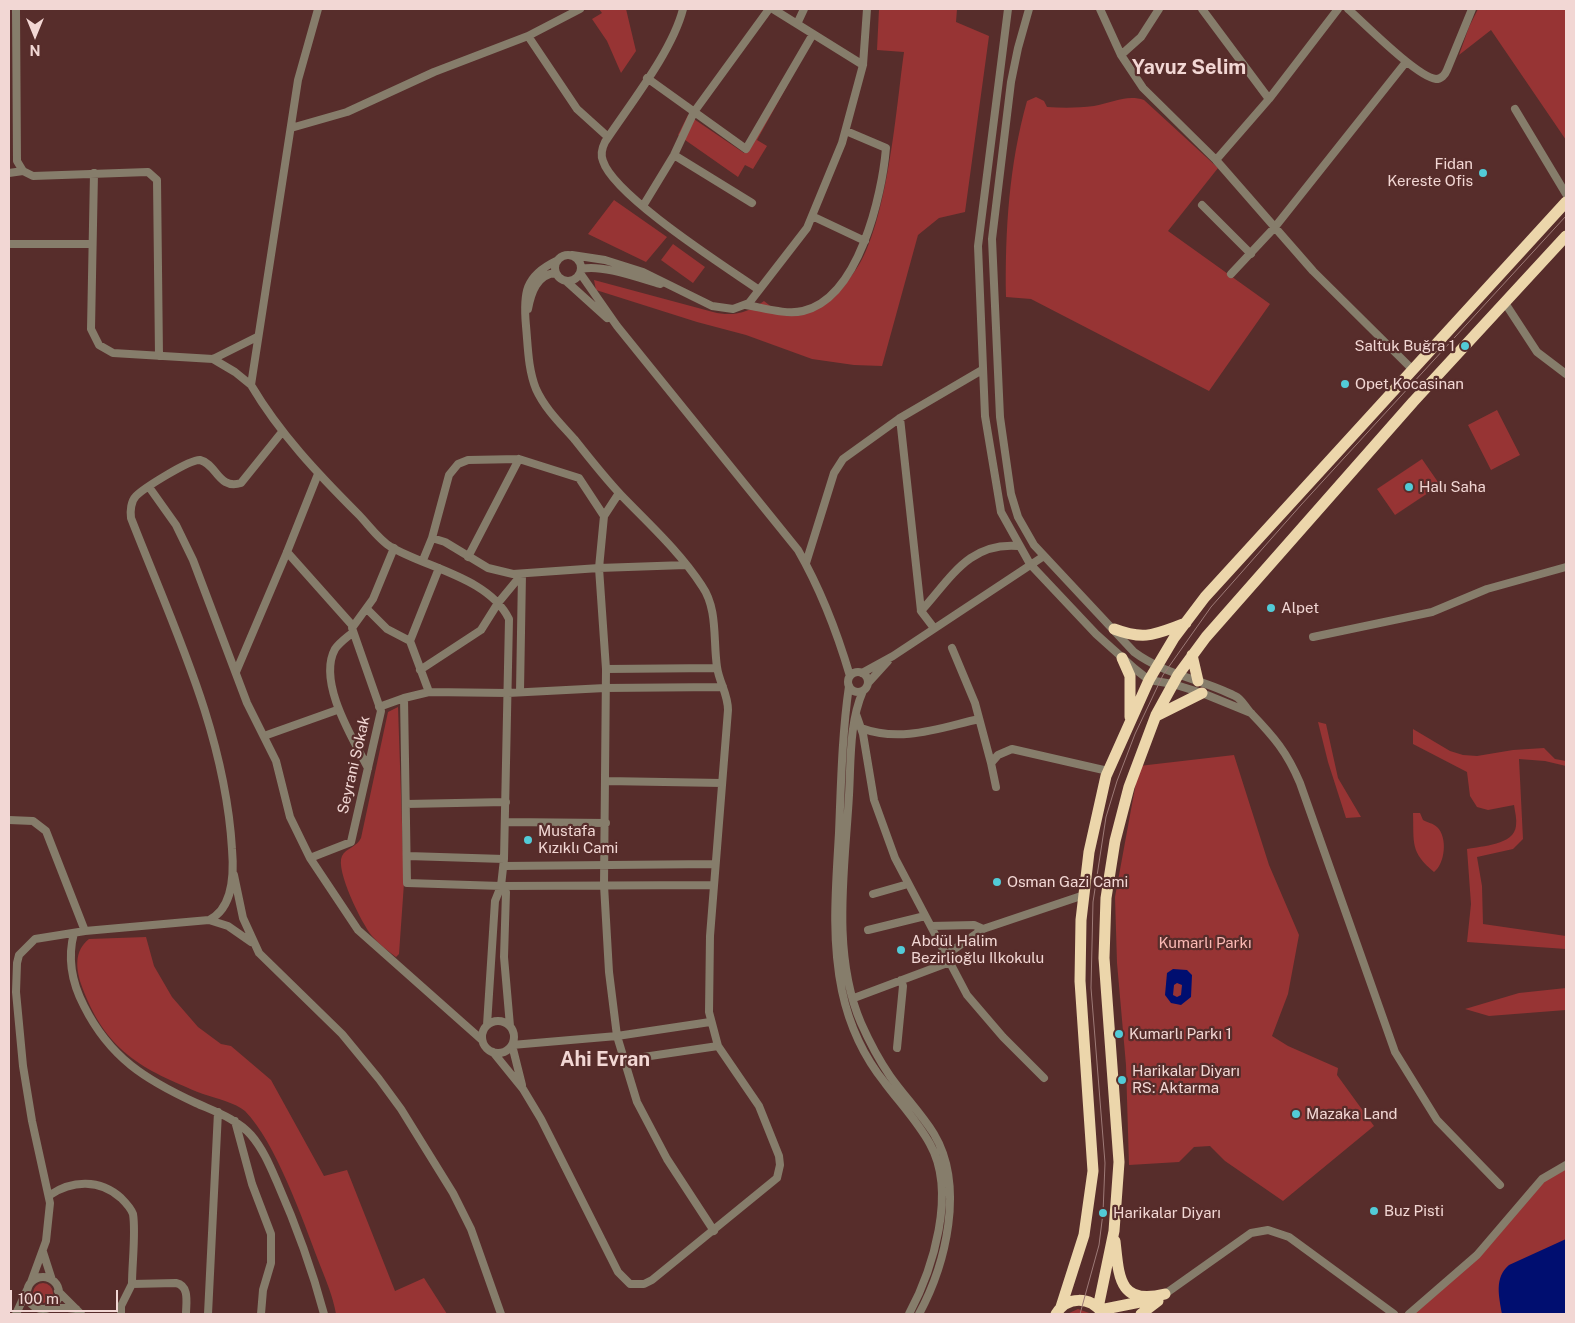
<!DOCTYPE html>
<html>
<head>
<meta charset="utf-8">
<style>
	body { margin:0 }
	#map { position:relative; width:1575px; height:1323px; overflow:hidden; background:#572d2b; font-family:"Public Sans",sans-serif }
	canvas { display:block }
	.frame { position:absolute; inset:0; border:10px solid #f2d7d4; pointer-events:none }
	.north { position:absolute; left:10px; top:10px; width:50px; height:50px; -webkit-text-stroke:4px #572d2b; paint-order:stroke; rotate:180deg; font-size:14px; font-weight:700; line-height:20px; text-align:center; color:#f2d7d4 }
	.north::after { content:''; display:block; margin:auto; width:18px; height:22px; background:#f2d7d4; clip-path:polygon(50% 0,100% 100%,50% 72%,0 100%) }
	.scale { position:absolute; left:10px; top:1290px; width:108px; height:22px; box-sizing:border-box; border:2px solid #f2d7d4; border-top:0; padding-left:6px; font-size:15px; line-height:18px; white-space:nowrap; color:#f2d7d4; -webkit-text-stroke:4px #572d2b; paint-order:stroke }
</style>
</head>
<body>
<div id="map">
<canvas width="1575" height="1323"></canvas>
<div class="frame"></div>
<div class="north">N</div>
<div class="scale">100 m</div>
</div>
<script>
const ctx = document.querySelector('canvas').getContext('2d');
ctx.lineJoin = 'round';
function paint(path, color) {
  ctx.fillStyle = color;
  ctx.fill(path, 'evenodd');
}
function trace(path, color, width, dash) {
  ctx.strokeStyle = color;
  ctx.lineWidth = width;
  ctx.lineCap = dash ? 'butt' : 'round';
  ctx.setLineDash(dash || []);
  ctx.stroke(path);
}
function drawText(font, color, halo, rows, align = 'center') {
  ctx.font = font + ' "Public Sans",sans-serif';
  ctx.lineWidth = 4.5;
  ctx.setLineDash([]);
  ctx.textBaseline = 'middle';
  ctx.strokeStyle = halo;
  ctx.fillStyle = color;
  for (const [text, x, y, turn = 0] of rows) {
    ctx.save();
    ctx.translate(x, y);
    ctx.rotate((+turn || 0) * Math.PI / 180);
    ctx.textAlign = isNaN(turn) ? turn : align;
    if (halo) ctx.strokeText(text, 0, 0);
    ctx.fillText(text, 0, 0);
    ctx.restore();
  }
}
paint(new Path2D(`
	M 599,9 L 626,9 L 636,51 L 621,73 L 607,41 L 592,19 L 602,13 Z
	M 879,9 L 957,9 L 956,22 L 989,36 L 965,212 L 939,218 L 918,235 L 882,366 L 854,365 L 812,359 L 746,335 L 697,322 L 596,290 L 594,280 L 713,312 C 732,317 748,313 764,301 L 778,312 C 787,311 796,311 805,309 C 814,306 839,289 846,282 C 887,244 896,107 904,52 L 877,50 Z
	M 1478,9 L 1566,9 L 1566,140 L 1491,30 L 1459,55 L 1469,27 Z
	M 783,81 L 788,84 L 757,140 L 767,146 L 753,169 L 745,165 L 738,177 L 678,135 L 688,115 L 744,153 Z
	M 1036,97 L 1044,101 L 1047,107 C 1063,108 1078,108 1094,106 C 1111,103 1127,94 1144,100 L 1218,168 L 1168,231 L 1270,304 L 1209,391 L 1031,299 L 1006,297 C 1005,231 1009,165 1027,101 Z
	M 614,200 L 667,237 L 646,262 L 588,234 Z
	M 673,244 L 705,267 L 693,283 L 661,260 Z
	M 1497,410 L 1520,455 L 1491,470 L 1468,425 Z
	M 1422,459 L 1440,485 L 1395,515 L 1377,489 Z
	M 398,707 L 404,883 L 399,954 L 396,957 C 387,950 379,944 372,936 C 362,924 335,870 342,856 C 346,848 357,847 361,838 L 388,712 Z
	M 1318,722 L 1326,724 L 1338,778 L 1361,817 L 1346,818 L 1328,762 Z
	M 1413,729 L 1450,751 L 1463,755 L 1477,756 L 1513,750 L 1544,748 L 1555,759 L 1566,761 L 1566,766 L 1545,761 L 1519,759 L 1523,839 L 1513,849 L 1477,857 L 1482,886 L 1483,924 L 1566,936 L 1566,949 L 1467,942 L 1471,904 L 1467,849 C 1482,846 1514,845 1516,826 C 1517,819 1515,812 1514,805 L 1488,810 L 1477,807 L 1470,796 L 1467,772 L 1413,744 Z
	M 1234,755 L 1269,865 L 1299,935 L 1288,994 L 1272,1036 L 1288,1046 L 1338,1068 L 1337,1075 L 1374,1126 L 1283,1201 L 1225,1161 L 1210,1146 L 1194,1147 L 1179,1162 L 1129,1165 L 1126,1065 L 1117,963 L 1115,897 L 1139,766 Z
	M 1413,813 L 1420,813 L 1423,820 C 1428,823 1433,823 1437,827 C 1448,837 1445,864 1434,872 C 1410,852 1414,843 1413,813 Z
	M 146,937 L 154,966 L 172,997 L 198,1027 L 221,1044 L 231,1046 L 271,1080 L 324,1176 L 347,1170 L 395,1291 L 424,1278 L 447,1314 L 336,1314 C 333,1296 325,1278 318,1260 C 303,1220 275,1141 245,1111 C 236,1103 215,1098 203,1094 C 141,1069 105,1051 81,984 C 76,968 74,951 89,939 Z
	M 1566,988 L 1566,1010 L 1489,1016 L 1465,1009 L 1519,993 Z
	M 1566,1168 L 1566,1314 L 1410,1314 L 1489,1239 L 1530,1187 Z
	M33 1293a10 10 0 1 1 20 0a10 10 0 1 1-20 0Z
	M 1078,1309 L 1092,1314 L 1067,1314 Z`), '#973434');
paint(new Path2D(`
	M 1173,969 L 1187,970 L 1192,975 L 1191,997 L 1181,1005 L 1171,1003 L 1165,995 L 1167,973 ZM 1177,983 L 1182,985 L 1181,995 L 1177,997 L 1173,995 L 1174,985 Z
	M 1566,1239 L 1566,1314 L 1502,1314 C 1499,1296 1494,1278 1509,1265 Z`), '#000e70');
trace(new Path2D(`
	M 16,9 L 17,161 L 23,171 L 33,176 L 148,172 L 157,180 L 159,356
	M 318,9 L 298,80 L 251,385 C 280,434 318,474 358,514 C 368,524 379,540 391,547 C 427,568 489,578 509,619 L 504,859 L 501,886 L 495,901 L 487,1025
	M 683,9 C 672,52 630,104 605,142 C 602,148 600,154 603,161 C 614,196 726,267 759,290
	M 773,9 L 863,65
	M 1008,9 L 978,246 L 985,416 L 1001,512 L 1030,564 L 1096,634 L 1135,669 L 1149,680 L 1173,684 L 1202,693 L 1251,713
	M 1029,9 L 1018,48 L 1011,82 L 992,239 L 1000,417 L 1011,494 L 1018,517 L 1034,545 L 1134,652 C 1165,675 1202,679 1235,696 C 1242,699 1245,707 1250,712 C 1274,737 1287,752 1300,783 L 1395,1052 L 1437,1120 L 1500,1185
	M 1100,9 L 1121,55 L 1143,88 L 1216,160 L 1313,271 L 1413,370
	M 1202,9 L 1269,99
	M 1348,9 C 1364,23 1417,77 1436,79 C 1441,79 1445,75 1447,70 L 1472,9
	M 797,24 L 804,9
	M 528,36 L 580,9
	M 1121,55 L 1141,37 L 1159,9
	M 647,78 L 746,149 L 813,34
	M 1515,109 L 1566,194
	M 291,128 L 347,112 L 434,72 L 528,36 L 577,109 L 608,137
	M 674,155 L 752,203
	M 1216,160 L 1269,99 L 1338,9
	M 9,173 L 23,171
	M 94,173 L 91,329 L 99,345 L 113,353 L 213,359 L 257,337
	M 1202,205 L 1251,254
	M 643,206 L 674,155 L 694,112 L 769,9
	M 812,216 L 865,241
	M 9,244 L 92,244
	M555 268a13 13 0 1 1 26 0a13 13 0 1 1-26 0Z
	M 572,255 L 605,260 L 643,272 L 712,306 L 733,309 L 749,303 L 807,228 L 842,143 L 863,65 L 867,9
	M 581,269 C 602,264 639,278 660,284
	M 580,273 L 617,326 L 798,550 C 821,590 837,632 850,676
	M 1231,274 L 1275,227 L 1406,62
	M 566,281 L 607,318
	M 1505,303 L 1537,352 L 1566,374
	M 746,305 C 764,308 786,315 803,311 C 859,298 882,195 886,148 L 846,131
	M 528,309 C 531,293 537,274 556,273
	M 213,359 L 235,372 L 251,385
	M 900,418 L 921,611 L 934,628
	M 149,487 L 176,525 L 193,560 L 247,703 L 276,761 L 290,817 L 310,858 L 358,930 L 482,1040
	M 619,493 L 604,516 L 599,568 L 606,669 L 604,885 L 609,972 L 617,1036 L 637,1102 L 667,1159 L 714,1231
	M 432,538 L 449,475 L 458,464 L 468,460 L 519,459 L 579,478 L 604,516
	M 287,552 L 352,625
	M 468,557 L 519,459
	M 423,560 L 432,538 L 445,542 L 488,568 L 513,574 L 599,568 L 686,565
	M 806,563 L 834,473 L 843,459 L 900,418 L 982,370
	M 367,609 L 387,629 L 410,641
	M 921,611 C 951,578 969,542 1018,546
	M 352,633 C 346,638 339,643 335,649 C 317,682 353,739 368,768
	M 1313,637 L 1432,612 L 1487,589 L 1566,567
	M 952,648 L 975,703 L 991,763
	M 606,669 L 717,668
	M 420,670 L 481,630 L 498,603 L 522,574
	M 236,672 L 287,552 L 318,474
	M848 682a10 10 0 1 1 20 0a10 10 0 1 1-20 0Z
	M 862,673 L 893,656 L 1044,556
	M 868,683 L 888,661
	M 849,686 C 842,734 841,784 839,833 C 836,886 831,938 842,991 C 849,1024 864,1057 885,1083 C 900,1103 918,1122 930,1144 C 957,1192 933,1269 909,1314
	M 520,691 L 522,574
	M 863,691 C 849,723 851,761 849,795 C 845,868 831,953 861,1023 C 869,1041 879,1060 890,1076 C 904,1096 921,1113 934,1134 C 965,1186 946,1264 919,1314
	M 429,692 L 410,641 L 439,568
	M 404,698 L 407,883 L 501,886 L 713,885
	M 379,707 L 404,698 L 429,692 L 508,693 L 605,688 L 723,687
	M 856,714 L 863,734 L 874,800 L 895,858 L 967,995 L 1003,1037 L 1044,1078
	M 861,728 C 901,743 939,728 979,719
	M 264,736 L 337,710
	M 606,781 L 722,783
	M 996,787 L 991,763 L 998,755 L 1012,749 L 1108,771
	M 406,804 L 506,802
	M 9,820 L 33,821 L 46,831 L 85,931
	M 506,822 L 606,823
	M 408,856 L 504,859
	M 310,858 L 351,842 L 381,711 L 352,628 L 373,599 L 394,548
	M 504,866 L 715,864
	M 234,875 L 243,918 L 259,953 L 342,1034 L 379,1079 L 401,1109 L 453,1193 L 471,1229 L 501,1314
	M 501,886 L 506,892 L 504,957 L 510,1026
	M 873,894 L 908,884
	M 209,920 L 228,926 L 251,942
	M 931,926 L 974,925 L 983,929 L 1084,895
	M 868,930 L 925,916
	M 74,933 C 67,959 72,983 84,1006 C 110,1058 146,1080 196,1103 C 216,1112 237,1119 251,1135 C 263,1149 270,1166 277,1182 C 296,1225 312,1269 324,1314
	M 946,955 L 983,929
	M 854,998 L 950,962
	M482 1037a16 16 0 1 1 32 0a16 16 0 1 1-32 0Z
	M 897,1048 L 903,986 L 901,980
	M 493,1052 L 523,1089 L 541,1119 L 618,1272 L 630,1284 L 644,1284 L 652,1280 L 777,1178 L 780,1165 L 779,1156 L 759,1106 L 718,1046 L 709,1012 L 710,936 L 728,710 C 728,694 719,682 717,667 C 713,640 718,609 702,586 C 680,552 649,524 621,495 C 605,478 590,459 575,440 C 561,424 545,409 536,389 C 528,369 528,347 526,326 C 523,293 525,276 556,261
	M 623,1060 L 718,1046
	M 522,1085 L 512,1045 L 617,1036 L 710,1022
	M 235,1121 L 252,1184 L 271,1234 L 271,1263 L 263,1290 L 261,1314
	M 50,1195 C 72,1180 100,1179 121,1198 C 125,1202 131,1208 133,1214 C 136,1232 132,1264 132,1284
	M 43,1252 L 52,1280
	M27 1293a16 16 0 1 1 32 0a16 16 0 1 1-32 0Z
	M 31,1282 L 46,1241 L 50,1203 L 32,1121 L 23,1066 L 16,992 L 17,963 L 19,955 L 35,939 L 85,931 L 209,920 C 234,908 234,873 232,849 C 225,732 173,626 131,518 C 130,511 131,501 136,496 C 144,488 190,459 200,460 C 217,464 218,490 241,483 L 282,432
	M 58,1291 L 81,1314
	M 1165,1294 L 1251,1233 L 1268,1230 L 1289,1237 L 1394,1314
	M 51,1306 L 76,1309
	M 16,1314 L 27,1290
	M 121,1314 L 121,1306 L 132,1284 L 176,1283 C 190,1286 186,1303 186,1314
	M 208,1314 L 218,1112
	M 1409,1314 L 1477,1255 L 1542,1179 L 1566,1165`), '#867d6b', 8);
trace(new Path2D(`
	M 1114,629 C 1146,641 1155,634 1186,623
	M 1192,655 L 1198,681
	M 1122,658 L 1130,676 L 1130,717
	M 1158,715 L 1202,693
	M 1115,1241 C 1119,1276 1118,1306 1165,1294
	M 1061,1307 L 1084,1235 L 1093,1171 L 1080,981 L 1081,920 L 1089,852 L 1106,776 L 1149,680 L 1174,638 L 1205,597 L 1566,202
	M 1098,1308 L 1114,1231 L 1119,1162 L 1104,958 L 1106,898 L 1115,841 L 1129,787 L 1156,715 L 1178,675 L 1206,637 L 1413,402 L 1566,236
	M 1100,1310 L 1155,1299
	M 1056,1314 C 1067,1296 1090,1296 1102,1313
	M 1141,1314 L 1158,1301`), '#ecd6ab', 11);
trace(new Path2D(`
	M 1080,1314 L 1099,1245 L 1103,1213 L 1105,1163 L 1091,988 L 1093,902 L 1106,817 L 1117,781 L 1135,734 L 1163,675 L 1211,607 L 1301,505 L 1566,216`), '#9d7a77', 1);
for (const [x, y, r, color] of [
	[1483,173,5,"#52cbd7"],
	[1465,346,5,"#52cbd7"],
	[1345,384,5,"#52cbd7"],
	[1409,487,5,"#52cbd7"],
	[1271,608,5,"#52cbd7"],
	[528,840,5,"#52cbd7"],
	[997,882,5,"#52cbd7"],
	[901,950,5,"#52cbd7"],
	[1119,1034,5,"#52cbd7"],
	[1122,1080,5,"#52cbd7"],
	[1296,1114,5,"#52cbd7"],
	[1374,1211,5,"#52cbd7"],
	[1103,1213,5,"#52cbd7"]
]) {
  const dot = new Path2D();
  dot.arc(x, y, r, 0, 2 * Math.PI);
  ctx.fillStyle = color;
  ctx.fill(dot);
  trace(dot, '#572d2b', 2);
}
drawText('15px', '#f2d7d4', '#572d2b', [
	["Fidan",1473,164,"right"],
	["Kereste Ofis",1473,181,"right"],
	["Saltuk Buğra 1",1455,346,"right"],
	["Opet Kocasinan",1355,384],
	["Halı Saha",1419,487],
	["Alpet",1281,608],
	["Mustafa",538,831],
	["Kızıklı Cami",538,848],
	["Osman Gazi Cami",1007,882],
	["Abdül Halim",911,941],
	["Bezirlioğlu Ilkokulu",911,958],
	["Kumarlı Parkı 1",1129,1034],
	["Harikalar Diyarı",1132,1071],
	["RS: Aktarma",1132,1088],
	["Mazaka Land",1306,1114],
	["Buz Pisti",1384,1211],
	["Harikalar Diyarı",1113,1213]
], 'left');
drawText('15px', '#f2d7d4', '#572d2b', [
	["Seyrani Sokak",354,765,-77]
]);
drawText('15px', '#fcbab5', '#572d2b', [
	["Kumarlı Parkı",1205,943]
]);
drawText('bold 20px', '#f2d7d4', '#572d2b', [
	["Yavuz Selim",1189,68],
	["Ahi Evran",605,1060]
]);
</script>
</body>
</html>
